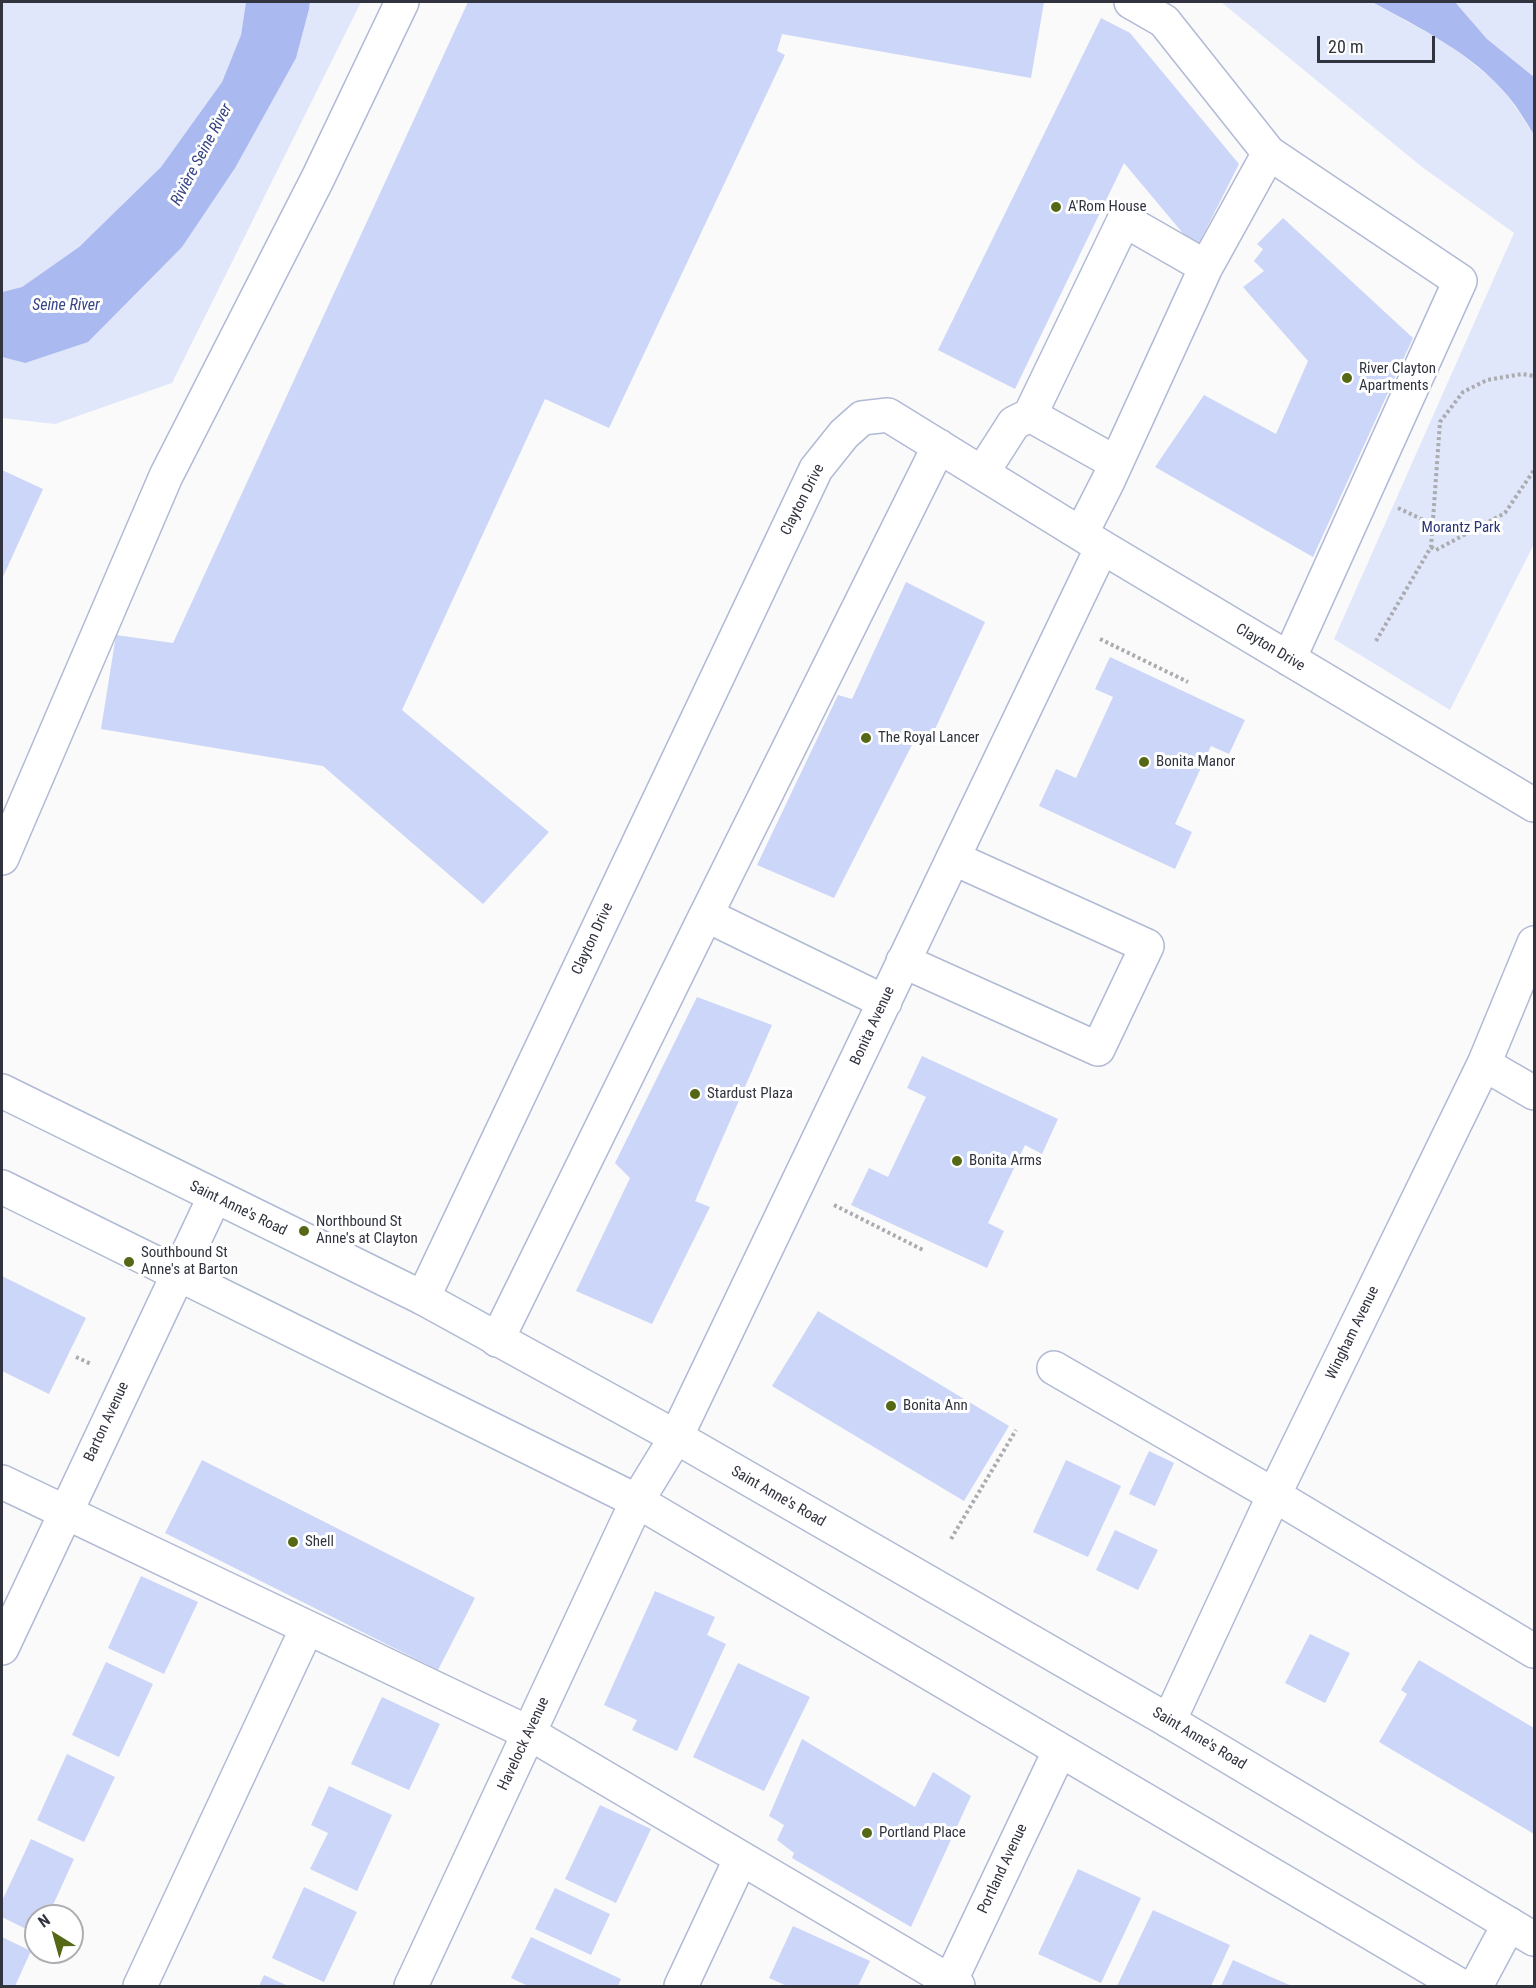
<!DOCTYPE html>
<html>
<head>
<meta charset="utf-8">
<style>
	body { margin:0 }
	#map { position:relative; width:1536px; height:1988px; overflow:hidden; background:#fafafa; font-family:"Roboto Condensed",sans-serif }
	canvas { display:block }
	.frame { position:absolute; inset:0; border:3px solid #31343f; pointer-events:none }
	.north { position:absolute; left:24px; top:1904px; width:60px; height:60px; box-sizing:border-box; background:#fff; border:2px solid #adaeb2; border-radius:50%; rotate:323deg; font-size:16px; font-weight:700; line-height:24px; text-align:center; color:#31343f }
	.north::after { content:''; display:block; margin:auto; width:21px; height:27px; background:#556815; clip-path:polygon(50% 0,100% 100%,50% 72%,0 100%) }
	.scale { position:absolute; left:1317px; top:36px; width:118px; height:27px; box-sizing:border-box; border:3px solid #31343f; border-top:0; padding-left:8px; font-size:18px; line-height:21px; white-space:nowrap; color:#31343f; -webkit-text-stroke:4px #fff; paint-order:stroke }
</style>
</head>
<body>
<div id="map">
<canvas width="1536" height="1988"></canvas>
<div class="frame"></div>
<div class="north">N</div>
<div class="scale">20 m</div>
</div>
<script>
const ctx = document.querySelector('canvas').getContext('2d');
ctx.lineJoin = 'round';
function paint(path, color) {
  ctx.fillStyle = color;
  ctx.fill(path, 'evenodd');
}
function trace(path, color, width, dash) {
  ctx.strokeStyle = color;
  ctx.lineWidth = width;
  ctx.lineCap = dash ? 'butt' : 'round';
  ctx.setLineDash(dash || []);
  ctx.stroke(path);
}
function drawText(font, color, halo, rows, align = 'center') {
  ctx.font = font + ' "Roboto Condensed",sans-serif';
  ctx.lineWidth = 6;
  ctx.setLineDash([]);
  ctx.textBaseline = 'middle';
  ctx.strokeStyle = halo;
  ctx.fillStyle = color;
  for (const [text, x, y, turn = 0] of rows) {
    ctx.save();
    ctx.translate(x, y);
    ctx.rotate((+turn || 0) * Math.PI / 180);
    ctx.textAlign = isNaN(turn) ? turn : align;
    if (halo) ctx.strokeText(text, 0, 0);
    ctx.fillText(text, 0, 0);
    ctx.restore();
  }
}
paint(new Path2D(`
	M 2,2 L 246,2 L 241,35 L 222,82 L 161,167 L 79,247 L 22,287 L 2,292 Z
	M 310,2 L 361,2 L 172,383 L 55,424 L 2,418 L 2,357 L 25,363 L 309,9 Z
	M 1221,2 L 1372,2 L 1448,44 L 1490,77 L 1509,97 L 1534,135 L 1534,544 L 1450,710 L 1334,639 L 1514,233 L 1422,167 Z
	M 1455,2 L 1534,2 L 1534,77 L 1487,39 Z`), '#e1e7fa');
paint(new Path2D(`
	M 246,2 L 310,2 L 309,9 L 296,58 L 235,168 L 182,247 L 88,342 L 25,363 L 2,357 L 2,292 L 22,287 L 79,247 L 161,167 L 222,82 L 241,35 Z
	M 1372,2 L 1455,2 L 1487,39 L 1534,77 L 1534,135 C 1526,122 1518,108 1508,96 C 1472,53 1420,28 1372,2 Z`), '#aab9f0');
paint(new Path2D(`
	M 468,2 L 1044,2 L 1031,78 L 782,34 L 777,51 L 785,55 L 609,428 L 545,399 L 402,710 L 549,832 L 483,904 L 323,766 L 101,729 L 116,635 L 173,643 Z
	M 1101,18 L 1130,33 L 1239,164 L 1196,249 L 1124,163 L 1015,389 L 938,350 Z
	M 1283,218 L 1413,338 L 1313,557 L 1155,467 L 1204,395 L 1276,434 L 1308,361 L 1243,287 L 1264,271 L 1254,261 L 1263,249 L 1257,244 Z
	M 2,470 L 43,489 L 2,579 Z
	M 906,582 L 985,622 L 929,742 L 917,735 L 834,898 L 757,865 L 838,695 L 852,699 Z
	M 1110,657 L 1245,720 L 1229,754 L 1211,746 L 1175,824 L 1192,832 L 1175,869 L 1039,806 L 1056,769 L 1076,778 L 1113,697 L 1095,689 Z
	M 697,997 L 772,1025 L 695,1201 L 710,1207 L 652,1324 L 576,1291 L 630,1178 L 615,1163 Z
	M 922,1056 L 1058,1119 L 1042,1154 L 1025,1145 L 988,1223 L 1004,1231 L 987,1268 L 851,1205 L 869,1168 L 888,1177 L 926,1097 L 907,1088 Z
	M 2,1276 L 86,1318 L 49,1394 L 2,1371 Z
	M 818,1311 L 1009,1426 L 964,1501 L 772,1386 Z
	M 1149,1451 L 1174,1463 L 1155,1506 L 1129,1494 Z
	M 202,1460 L 475,1598 L 438,1670 L 165,1533 Z
	M 1066,1460 L 1121,1486 L 1088,1557 L 1033,1532 Z
	M 1115,1530 L 1158,1550 L 1138,1590 L 1096,1570 Z
	M 141,1576 L 198,1602 L 164,1674 L 108,1648 Z
	M 655,1591 L 715,1617 L 707,1635 L 726,1644 L 677,1751 L 632,1730 L 637,1720 L 604,1705 Z
	M 1310,1634 L 1350,1653 L 1325,1703 L 1285,1683 Z
	M 1419,1660 L 1534,1728 L 1534,1834 L 1379,1742 L 1407,1694 L 1401,1690 Z
	M 106,1662 L 153,1684 L 119,1757 L 72,1735 Z
	M 738,1663 L 810,1697 L 764,1791 L 693,1757 Z
	M 382,1697 L 440,1724 L 409,1790 L 351,1764 Z
	M 802,1739 L 915,1807 L 933,1772 L 971,1796 L 911,1927 L 792,1858 L 794,1853 L 777,1840 L 784,1825 L 769,1816 Z
	M 67,1754 L 115,1777 L 84,1842 L 37,1820 Z
	M 329,1786 L 392,1815 L 357,1891 L 310,1869 L 328,1833 L 311,1825 Z
	M 600,1805 L 651,1829 L 616,1903 L 565,1879 Z
	M 31,1839 L 74,1859 L 48,1916 L 36,1916 L 36,1934 L 2,1917 L 2,1901 Z
	M 1078,1869 L 1141,1898 L 1101,1983 L 1038,1954 Z
	M 304,1887 L 357,1912 L 324,1982 L 272,1958 Z
	M 555,1888 L 610,1914 L 591,1955 L 535,1929 Z
	M 1153,1910 L 1230,1945 L 1211,1986 L 1117,1986 Z
	M 793,1926 L 870,1961 L 858,1986 L 787,1986 L 769,1978 Z
	M 2,1937 L 31,1951 L 15,1986 L 2,1986 Z
	M 531,1937 L 621,1979 L 618,1986 L 528,1986 L 511,1978 Z
	M 1233,1960 L 1271,1977 L 1292,1986 L 1221,1986 Z
	M 264,1975 L 288,1986 L 259,1986 Z`), '#ccd6f8');
const minor = new Path2D(`
	M 1131,2 L 1164,21 L 1269,153
	M 1030,415 L 1116,463
	M 982,473 L 1014,423 L 1030,415 L 1124,220 L 1206,267
	M 1081,534 L 1108,481 L 1206,267 L 1269,153 L 1460,281 L 1289,659
	M 2,858 L 166,476 L 318,178 L 402,2
	M 706,915 L 939,446
	M 903,961 L 1098,1049 L 1147,946 L 953,858
	M 1484,1064 L 1534,1093
	M 423,1298 L 816,469 L 844,434 L 862,418 L 888,415 L 1102,547 L 1534,805
	M 497,1340 L 706,915 L 885,1002
	M 1054,1368 L 1274,1495 L 1534,1651
	M 2,1482 L 529,1733 L 958,1986
	M 2,1648 L 214,1198
	M 1169,1721 L 1274,1495 L 1484,1064 L 1534,943
	M 140,1986 L 307,1628
	M 411,1986 L 637,1501 L 676,1437 L 1102,547
	M 681,1986 L 741,1858
	M 948,1986 L 1059,1752
	M 1476,1986 L 1509,1924`);
const major = new Path2D(`
	M 2,1091 L 423,1298 L 676,1437 L 1169,1721 L 1534,1939
	M 2,1187 L 637,1501 L 1461,1986`);
trace(minor, '#b1bad5', 36);
trace(major, '#b1bad5', 36);
trace(new Path2D(`
	M 1398,508 L 1432,524
	M 1431,547 L 1436,550 L 1505,513 L 1534,470
	M 1100,639 L 1188,682
	M 1376,641 L 1431,547 L 1440,422 L 1463,392 L 1487,380 L 1522,374 L 1534,376
	M 834,1205 L 925,1251
	M 76,1357 L 91,1364
	M 951,1539 L 1016,1430`), '#abacb0', 4, [3, 3]);
trace(minor, '#fff', 33);
trace(major, '#fff', 33);
for (const [x, y, r, color] of [
	[1056,207,6,"#556815"],
	[1347,378,6,"#556815"],
	[866,738,6,"#556815"],
	[1144,762,6,"#556815"],
	[695,1094,6,"#556815"],
	[957,1161,6,"#556815"],
	[304,1231,6,"#556815"],
	[129,1262,6,"#556815"],
	[891,1406,6,"#556815"],
	[293,1542,6,"#556815"],
	[867,1833,6,"#556815"]
]) {
  const dot = new Path2D();
  dot.arc(x, y, r, 0, 2 * Math.PI);
  ctx.fillStyle = color;
  ctx.fill(dot);
  trace(dot, '#fff', 2);
}
drawText('15px', '#31343f', '#fff', [
	["A'Rom House",1068,207],
	["River Clayton",1359,369],
	["Apartments",1359,386],
	["The Royal Lancer",878,738],
	["Bonita Manor",1156,762],
	["Stardust Plaza",707,1094],
	["Bonita Arms",969,1161],
	["Northbound St",316,1222],
	["Anne's at Clayton",316,1239],
	["Southbound St",141,1253],
	["Anne's at Barton",141,1270],
	["Bonita Ann",903,1406],
	["Shell",305,1542],
	["Portland Place",879,1833]
], 'left');
drawText('15px', '#31343f', '#fff', [
	["Clayton Drive",803,500,-63],
	["Clayton Drive",1270,648,31],
	["Clayton Drive",593,939,-65],
	["Bonita Avenue",873,1026,-65],
	["Saint Anne's Road",238,1209,26],
	["Wingham Avenue",1353,1333,-64],
	["Barton Avenue",107,1422,-65],
	["Saint Anne's Road",778,1497,30],
	["Saint Anne's Road",1199,1739,31],
	["Havelock Avenue",524,1744,-65],
	["Portland Avenue",1003,1869,-65]
]);
drawText('15px', '#293474', '#fff', [
	["Morantz Park",1461,528]
]);
drawText('italic 16px', '#384586', '#fff', [
	["Rivière Seine River",202,155,-62],
	["Seine River",66,306]
]);
</script>
</body>
</html>
